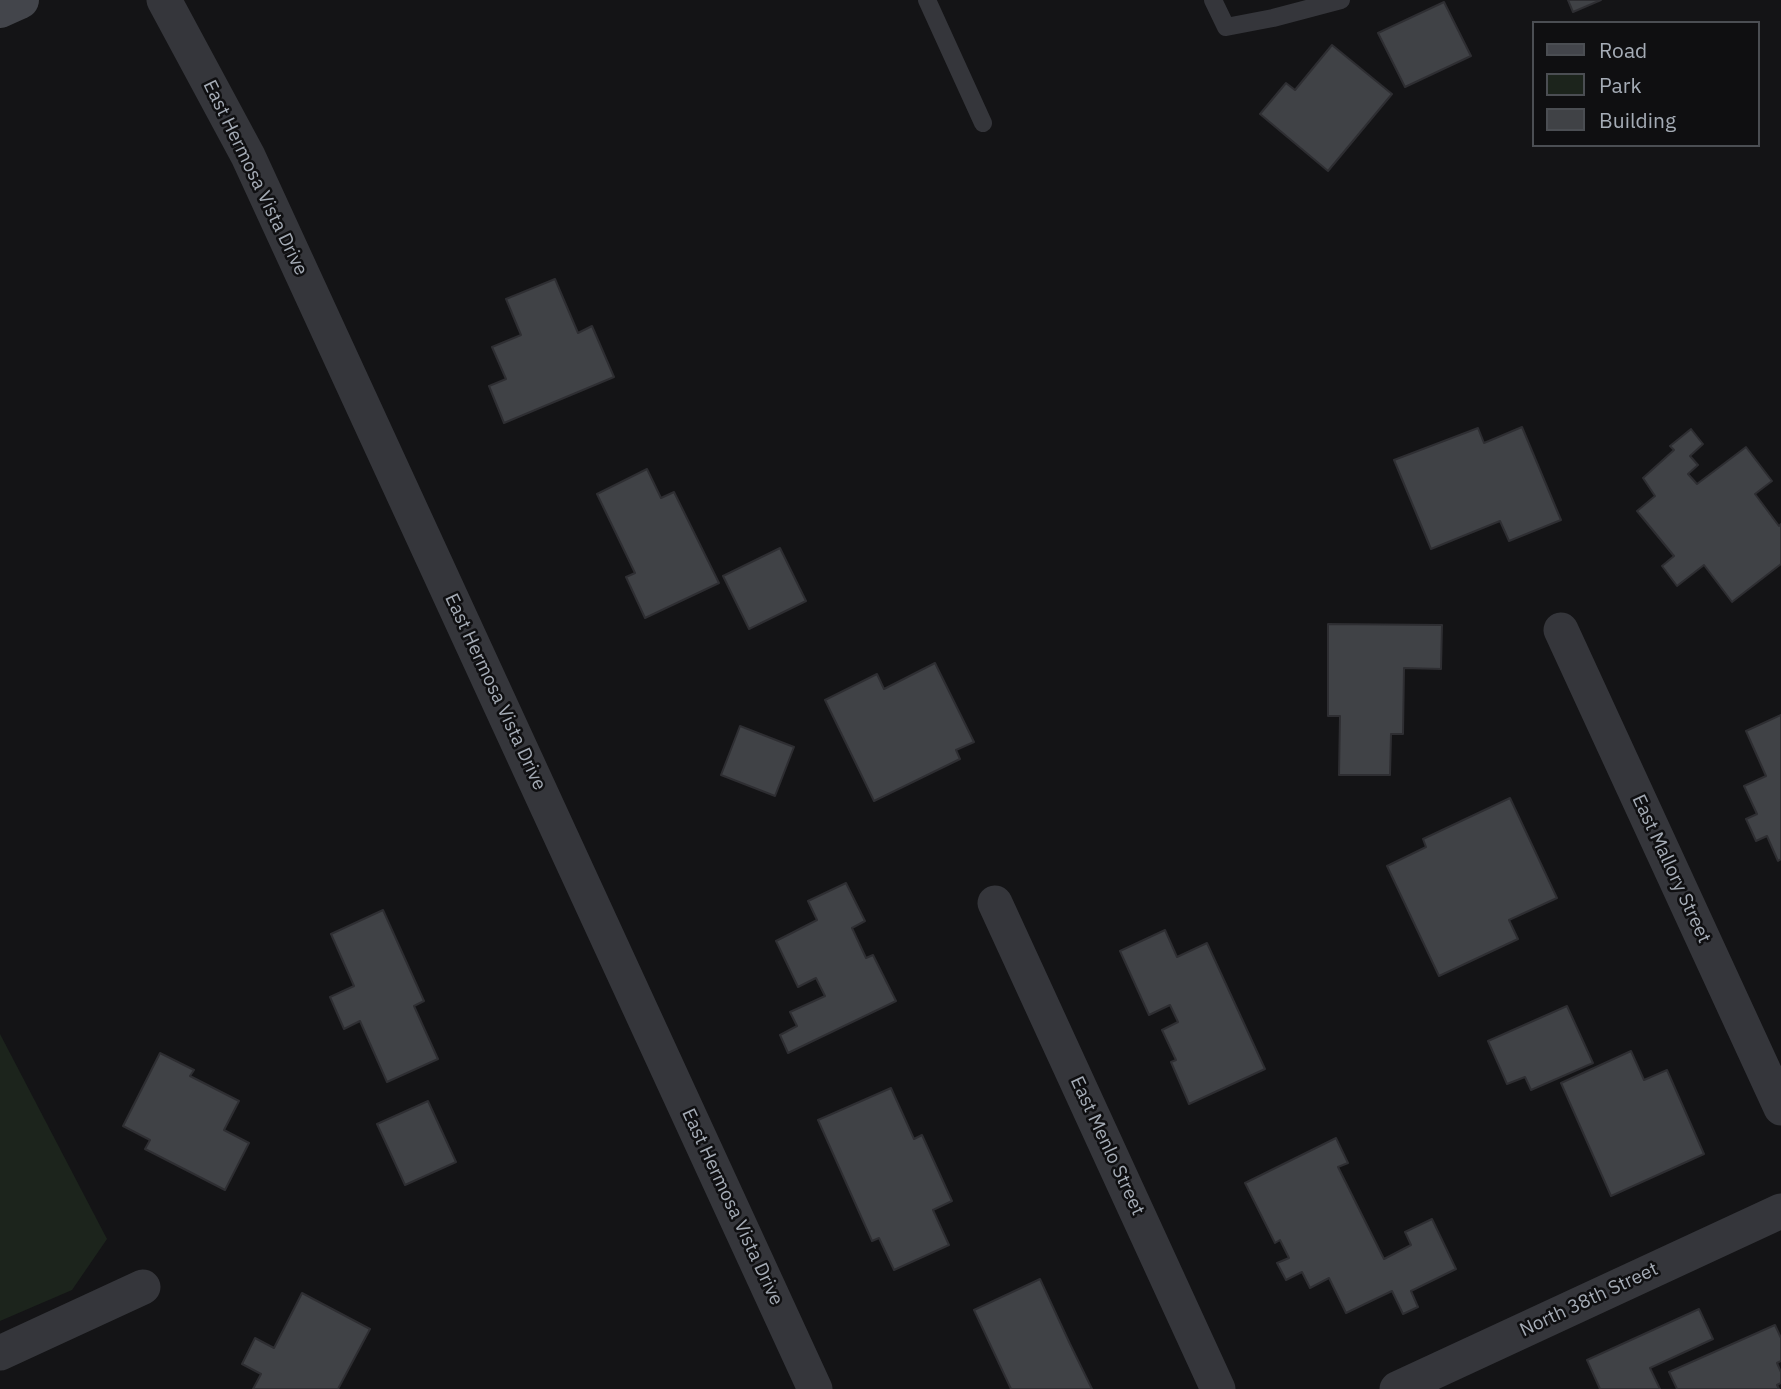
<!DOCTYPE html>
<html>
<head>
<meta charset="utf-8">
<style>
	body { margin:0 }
	#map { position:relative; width:1781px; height:1389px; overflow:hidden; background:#141416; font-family:"IBM Plex Sans",sans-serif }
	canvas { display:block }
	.legend { position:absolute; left:1532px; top:21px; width:228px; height:126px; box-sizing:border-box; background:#0f0f11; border:2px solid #4b4e53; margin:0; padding:9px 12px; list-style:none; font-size:21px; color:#a5acb6 }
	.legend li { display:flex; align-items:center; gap:14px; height:35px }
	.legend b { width:35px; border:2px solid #4b4e53 }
</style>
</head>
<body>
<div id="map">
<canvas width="1781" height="1389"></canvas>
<ul class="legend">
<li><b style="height:9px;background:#43454b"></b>Road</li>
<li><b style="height:19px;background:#1c241c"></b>Park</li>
<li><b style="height:19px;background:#404246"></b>Building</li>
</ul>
</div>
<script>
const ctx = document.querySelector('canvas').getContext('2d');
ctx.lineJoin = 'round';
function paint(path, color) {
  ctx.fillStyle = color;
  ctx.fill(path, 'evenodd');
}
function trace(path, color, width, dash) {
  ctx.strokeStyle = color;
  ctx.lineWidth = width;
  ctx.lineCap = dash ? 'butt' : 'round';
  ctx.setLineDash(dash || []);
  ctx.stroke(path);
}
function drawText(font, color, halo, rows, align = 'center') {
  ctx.font = font + ' "IBM Plex Sans",sans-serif';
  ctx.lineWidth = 5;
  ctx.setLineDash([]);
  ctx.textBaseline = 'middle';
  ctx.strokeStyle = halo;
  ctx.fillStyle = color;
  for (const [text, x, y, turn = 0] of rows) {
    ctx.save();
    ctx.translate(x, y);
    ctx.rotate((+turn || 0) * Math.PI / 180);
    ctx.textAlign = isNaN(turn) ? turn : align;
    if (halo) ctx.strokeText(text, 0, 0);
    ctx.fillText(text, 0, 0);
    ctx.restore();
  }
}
paint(new Path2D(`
	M 0,1034 L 107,1239 L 72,1290 L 0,1321 Z`), '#1c241c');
const building = new Path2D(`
	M 1568,0 L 1601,0 L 1573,12 Z
	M 1444,2 L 1471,56 L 1405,87 L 1378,33 Z
	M 1332,45 L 1392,94 L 1328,171 L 1260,114 L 1286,83 L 1295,90 Z
	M 555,279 L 578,333 L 592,326 L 614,377 L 504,423 L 489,386 L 506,379 L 492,347 L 521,335 L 506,299 Z
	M 1522,427 L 1561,520 L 1509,541 L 1500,521 L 1431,549 L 1394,460 L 1478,428 L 1484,443 Z
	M 1691,429 L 1703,444 L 1690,456 L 1698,465 L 1688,474 L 1697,484 L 1746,447 L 1772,481 L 1755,494 L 1779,526 L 1781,524 L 1781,564 L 1732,602 L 1704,565 L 1677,586 L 1662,566 L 1674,556 L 1637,511 L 1655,496 L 1643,478 L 1674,450 L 1670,446 Z
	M 647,469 L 661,498 L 674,492 L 719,583 L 645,618 L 626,577 L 635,573 L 597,494 Z
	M 780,548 L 806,601 L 749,629 L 723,576 Z
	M 1328,624 L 1442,625 L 1441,669 L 1404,668 L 1403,734 L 1391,734 L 1390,775 L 1339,775 L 1340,716 L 1328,716 Z
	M 935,663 L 974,742 L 956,750 L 960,759 L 874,801 L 825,700 L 877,674 L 884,689 Z
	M 1781,715 L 1781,859 L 1778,861 L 1767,836 L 1756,841 L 1746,819 L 1757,814 L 1744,786 L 1766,776 L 1746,731 Z
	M 740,726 L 794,747 L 775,796 L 721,775 Z
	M 1510,798 L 1557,898 L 1509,920 L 1518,939 L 1439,976 L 1387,866 L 1426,847 L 1423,839 Z
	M 846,883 L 865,921 L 852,928 L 866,958 L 873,955 L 896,1001 L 788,1053 L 780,1035 L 797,1026 L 790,1012 L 825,996 L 816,978 L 798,987 L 776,941 L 817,920 L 808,901 Z
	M 383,910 L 424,1001 L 414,1006 L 438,1059 L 387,1082 L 360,1021 L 344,1029 L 330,997 L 354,986 L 331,934 Z
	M 1165,930 L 1177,957 L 1207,943 L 1265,1069 L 1189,1104 L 1171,1062 L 1176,1060 L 1162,1030 L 1178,1022 L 1170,1005 L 1149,1015 L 1120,951 Z
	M 1567,1006 L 1593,1063 L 1531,1090 L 1525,1077 L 1507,1084 L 1488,1041 Z
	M 1631,1051 L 1644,1080 L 1667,1070 L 1704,1154 L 1611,1196 L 1561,1083 Z
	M 160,1053 L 194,1070 L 190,1076 L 239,1101 L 224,1130 L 249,1143 L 225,1190 L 145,1149 L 150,1140 L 123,1126 Z
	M 891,1088 L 914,1139 L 922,1135 L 952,1201 L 933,1210 L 949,1245 L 894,1270 L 879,1238 L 872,1241 L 818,1120 Z
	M 428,1101 L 456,1162 L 405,1185 L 377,1124 Z
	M 1336,1138 L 1348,1163 L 1338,1167 L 1384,1259 L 1411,1245 L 1405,1232 L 1432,1219 L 1456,1269 L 1411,1291 L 1418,1307 L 1403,1314 L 1392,1291 L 1346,1313 L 1329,1278 L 1310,1288 L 1302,1272 L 1286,1280 L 1277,1263 L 1289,1258 L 1280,1240 L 1275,1243 L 1245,1183 Z
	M 1040,1279 L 1070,1344 L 1092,1389 L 1011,1389 L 974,1310 Z
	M 302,1293 L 370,1329 L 338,1389 L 253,1389 L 261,1374 L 242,1364 L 255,1338 L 274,1348 Z
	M 1699,1309 L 1713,1339 L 1650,1368 L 1660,1389 L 1600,1389 L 1587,1360 Z
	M 1775,1325 L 1781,1338 L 1781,1361 L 1777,1363 L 1781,1372 L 1781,1383 L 1777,1385 L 1779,1389 L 1677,1389 L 1669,1372 Z`);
paint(building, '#404246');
trace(building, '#2e2e32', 2);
trace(new Path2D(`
	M 927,0 L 983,123
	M 1213,0 L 1226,27 L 1273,18 L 1341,0`), '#35363b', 18);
trace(new Path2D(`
	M 164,0 L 248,156 L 815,1389
	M 1561,630 L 1781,1108
	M 995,903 L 1218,1389
	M 0,1353 L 143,1287
	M 1397,1389 L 1781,1211`), '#35363b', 35);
trace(new Path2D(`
	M 0,9 L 20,0`), '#43454b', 38);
drawText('19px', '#a5acb6', '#0f0f11', [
	["East Hermosa Vista Drive",255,178,64],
	["East Hermosa Vista Drive",495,692,65],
	["East Mallory Street",1671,869,65],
	["East Menlo Street",1107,1146,65],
	["East Hermosa Vista Drive",732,1207,65],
	["North 38th Street",1589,1300,-25]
]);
</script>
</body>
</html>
